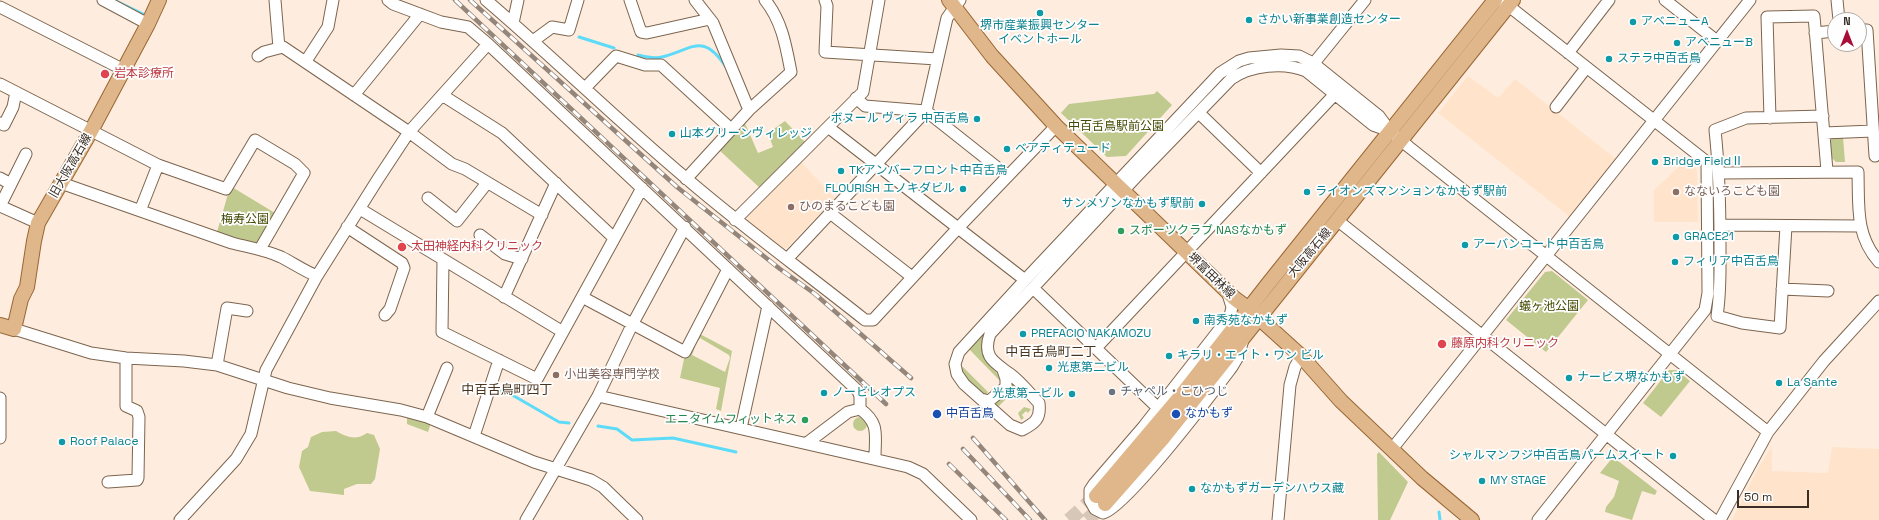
<!DOCTYPE html>
<html>
<head>
<meta charset="utf-8">
<style>
	body { margin:0 }
	#map { position:relative; width:1879px; height:520px; overflow:hidden; background:#feedde; font-family:"Space Grotesk",sans-serif }
	canvas { display:block }
	.north { position:absolute; left:1827px; top:12px; width:40px; height:40px; box-sizing:border-box; background:#fefefe; border:1px solid #afaba7; border-radius:50%; rotate:0deg; font-size:11px; font-weight:700; line-height:16px; text-align:center; color:#392e25 }
	.north::after { content:''; display:block; margin:auto; width:14px; height:18px; background:#a70d36; clip-path:polygon(50% 0,100% 100%,50% 72%,0 100%) }
	.scale { position:absolute; left:1737px; top:490px; width:72px; height:18px; box-sizing:border-box; border:2px solid #392e25; border-top:0; padding-left:5px; font-size:12px; line-height:14px; white-space:nowrap; color:#392e25; -webkit-text-stroke:3px #fefefe; paint-order:stroke }
</style>
</head>
<body>
<div id="map">
<canvas width="1879" height="520"></canvas>
<div class="north">N</div>
<div class="scale">50 m</div>
</div>
<script>
const ctx = document.querySelector('canvas').getContext('2d');
ctx.lineJoin = 'round';
function paint(path, color) {
  ctx.fillStyle = color;
  ctx.fill(path, 'evenodd');
}
function trace(path, color, width, dash) {
  ctx.strokeStyle = color;
  ctx.lineWidth = width;
  ctx.lineCap = dash ? 'butt' : 'round';
  ctx.setLineDash(dash || []);
  ctx.stroke(path);
}
function drawText(font, color, halo, rows, align = 'center') {
  ctx.font = font + ' "Space Grotesk","Noto Sans JP",sans-serif';
  ctx.lineWidth = 3.5;
  ctx.setLineDash([]);
  ctx.textBaseline = 'middle';
  ctx.strokeStyle = halo;
  ctx.fillStyle = color;
  for (const [text, x, y, turn = 0] of rows) {
    ctx.save();
    ctx.translate(x, y);
    ctx.rotate((+turn || 0) * Math.PI / 180);
    ctx.textAlign = isNaN(turn) ? turn : align;
    if (halo) ctx.strokeText(text, 0, 0);
    ctx.fillText(text, 0, 0);
    ctx.restore();
  }
}
paint(new Path2D(`
	M 1468,76 L 1498,98 L 1515,79 L 1616,159 L 1570,217 L 1438,113 Z
	M 1687,159 L 1697,170 L 1698,222 L 1654,222 L 1654,190 Z
	M 801,162 L 835,198 L 787,248 L 783,248 L 747,221 L 747,217 Z
	M 1772,446 L 1772,471 L 1828,473 L 1832,447 L 1879,449 L 1879,520 L 1732,520 L 1756,472 Z`), '#ffe4cb');
paint(new Path2D(`
	M 1157,91 L 1172,105 L 1126,156 L 1107,157 L 1061,113 L 1069,104 L 1154,94 Z
	M 744,121 L 758,153 L 773,147 L 768,133 L 785,121 L 806,143 L 761,189 L 718,149 Z
	M 1833,137 L 1843,137 L 1845,162 L 1836,162 L 1831,157 L 1830,141 Z
	M 232,187 L 275,213 L 259,241 L 254,243 L 217,232 L 228,194 Z
	M 1552,271 L 1588,300 L 1546,352 L 1506,320 L 1545,272 Z
	M 995,317 C 975,349 977,352 1003,379 L 1000,387 L 1000,381 L 970,350 L 966,350 Z
	M 698,333 L 732,351 L 721,411 L 716,409 L 720,388 L 680,378 L 684,359 L 691,345 L 695,347 L 692,355 L 725,372 L 730,358 L 729,355 L 700,338 L 698,341 L 695,339 Z
	M 963,367 L 988,392 L 985,396 L 982,396 L 964,376 L 961,368 Z
	M 1669,370 L 1676,370 L 1690,381 L 1661,417 L 1643,403 Z
	M 1008,380 L 1018,387 L 998,407 L 993,403 Z
	M 1024,407 L 1031,409 L 1028,413 L 1026,411 L 1022,415 L 1024,418 L 1021,420 L 1018,413 Z
	M 407,417 L 431,423 L 428,432 L 407,424 Z
	M853 424a7 7 0 1 1 14 0a7 7 0 1 1-14 0Z
	M 336,431 C 346,437 356,441 367,433 L 374,435 L 380,449 L 375,479 L 371,484 L 357,484 L 344,489 L 344,495 L 310,491 L 299,467 L 302,451 L 308,447 L 311,437 L 322,432 Z
	M 1379,452 L 1408,482 L 1390,520 L 1378,520 L 1377,454 Z
	M 1613,457 L 1657,491 L 1655,495 L 1642,491 L 1632,520 L 1605,512 L 1606,507 L 1614,497 L 1619,481 L 1600,473 Z`), '#c0c98e');
trace(new Path2D(`
	M 116,1 L 143,14
	M 579,37 L 614,48
	M 638,55 C 646,57 654,59 662,57 C 693,49 703,32 726,67
	M 493,388 L 514,396 L 559,422 L 569,423
	M 598,426 L 617,429 L 632,440 L 673,438 L 736,452
	M 1439,512 L 1440,520`), '#5ddbf8', 3);
trace(new Path2D(`
	M 1069,520 L 1096,496
	M 1087,520 L 1105,504`), '#d7c7b9', 14, [14, 7]);
const minor = new Path2D(`
	M 103,0 L 148,24
	M 275,0 L 279,48
	M 388,0 L 393,4 L 441,22 L 468,27 L 488,44 L 858,391 L 860,396 L 860,409
	M 486,0 C 554,58 618,121 687,179 C 744,228 806,273 865,320 L 873,320 L 958,228 L 1025,280
	M 630,0 L 641,32 L 647,33 L 710,19
	M 695,0 L 713,23 L 749,110
	M 825,0 L 827,6 L 825,52 L 937,59
	M 1501,0 L 1707,162 L 1708,293 L 1705,310 L 1538,520
	M 1665,0 L 1717,41
	M 1837,0 L 1839,20
	M 0,7 L 124,70
	M 513,23 L 518,0
	M 1859,30 L 1867,30 L 1875,156
	M 1815,33 L 1835,31
	M 533,41 L 552,27 L 569,30 L 578,0
	M 1568,53 L 1609,0
	M 258,56 L 264,52 L 283,47 L 409,132 L 452,164 L 465,169 L 542,215
	M 306,61 L 328,27 L 333,0
	M 1310,68 L 1365,0
	M 0,84 L 158,165 L 226,189 L 255,140 L 295,164 L 304,173 L 260,249
	M 585,88 L 616,56 L 645,65 L 661,65 L 731,129
	M 354,95 L 420,14
	M 442,95 L 502,133 L 614,238
	M 856,98 L 865,106 L 926,111 L 1008,176
	M 1556,107 L 1586,68
	M 1199,113 L 1261,173
	M 1770,118 L 1767,17 L 1814,16 L 1827,171
	M 0,123 L 4,125 L 13,107 L 16,92
	M 828,127 L 958,228 L 1056,126
	M 1390,131 L 1373,125 L 1306,71 C 1284,62 1251,65 1231,79 L 1137,176 L 990,334 C 982,357 994,362 1010,374 C 1021,382 1030,394 1039,403 C 1041,419 1035,423 1022,430 L 1010,425 L 964,384 L 957,374 L 955,364 L 959,352 L 1025,280 L 1220,73 L 1239,61 L 1249,58 L 1281,55 L 1299,56 L 1313,63 L 1379,116 L 1390,131 L 1409,147 L 1768,432
	M 1824,133 L 1873,131
	M 1719,173 L 1858,172 C 1859,206 1855,235 1879,262
	M 0,178 L 11,184
	M 686,179 L 749,110 L 791,72 C 786,46 782,21 765,0
	M 61,183 L 232,243 C 248,247 266,250 281,257 C 293,263 304,271 317,276
	M 428,198 L 457,221 L 487,183
	M 0,206 L 26,154
	M 0,206 L 38,223
	M 360,209 L 563,332
	M 140,211 L 158,165
	M 830,213 L 912,277
	M 735,220 L 863,92 L 879,0
	M 1337,220 L 1714,520
	M 1720,225 L 1860,226
	M 1786,226 L 1780,328 L 1742,323 L 1717,316 C 1721,291 1720,267 1720,243 C 1720,205 1719,167 1715,130 L 1746,118 L 1823,116
	M 347,227 L 402,263 L 404,268 L 390,309 L 385,315
	M 480,235 L 505,254 L 522,259
	M 788,258 L 926,111 L 947,18 L 960,0
	M 443,260 L 442,332 L 537,379 L 642,188
	M 1033,288 L 1158,408
	M 1782,289 L 1828,291
	M 1227,291 L 1232,307 L 1230,316 L 1144,426 L 1094,484 L 1090,490 L 1090,500 L 1095,509 L 1103,513 C 1125,509 1213,392 1232,367 L 1238,357 L 1243,340
	M 504,297 L 556,183
	M 582,297 L 685,352 L 728,269
	M 14,329 L 91,353 L 126,358 L 184,361 L 217,365 L 288,388 L 330,398 L 401,410 L 427,417 L 534,462 L 591,480 L 603,487 L 637,520
	M 1096,348 L 1335,94
	M 217,365 L 227,308 L 247,311
	M 598,396 L 908,467 L 923,474 L 971,520
	M 0,398 L 0,438
	M 981,399 L 989,401 L 1006,387 L 1006,379 L 1003,370
	M 427,417 L 447,368
	M 741,428 L 768,306
	M 474,436 L 499,360
	M 807,443 L 848,412 L 860,409 C 880,423 875,435 875,458
	M 1392,449 L 1750,0
	M 108,482 L 137,480 L 138,478 L 139,417 L 137,411 L 126,406 L 126,358
	M 180,520 L 236,459 L 251,434 L 266,370 L 317,276 L 378,179 L 409,132 L 488,44
	M 526,520 L 598,396 L 632,325 L 685,227
	M 1278,520 L 1290,385 L 1295,367 L 1301,356
	M 1720,520 L 1768,432 L 1824,361 L 1879,301`);
const major = new Path2D(`
	M 949,0 L 992,56 L 1056,126 L 1234,298 L 1249,309 L 1301,356 L 1341,401 L 1422,478 L 1472,520
	M 0,325 L 14,329 L 21,299 L 27,287 L 34,241 L 38,223 L 91,131 L 148,24 L 159,0
	M 1096,496 L 1179,398 L 1268,284 L 1495,0
	M 1105,504 L 1164,437 L 1513,0`);
trace(minor, '#7d654f', 13);
trace(major, '#986735', 16);
trace(minor, '#fff', 11);
trace(major, '#e0b68b', 14);
const rail = new Path2D(`
	M 455,0 L 886,404
	M 470,0 L 677,187 L 780,269 L 815,294 L 911,378
	M 973,438 L 1045,520
	M 963,449 L 1030,520
	M 949,464 L 1006,520`);
trace(rail, '#94867a', 4.5);
trace(rail, '#fefefe', 3, [9]);
for (const [x, y, r, color] of [
	[1040,13,4,"#0f9aa8"],
	[1249,20,4,"#0f9aa8"],
	[1633,22,4,"#0f9aa8"],
	[1677,43,4,"#0f9aa8"],
	[1609,59,4,"#0f9aa8"],
	[105,74,5,"#e0444e"],
	[977,119,4,"#0f9aa8"],
	[672,134,4,"#0f9aa8"],
	[1007,149,4,"#0f9aa8"],
	[1655,162,4,"#0f9aa8"],
	[841,171,4,"#0f9aa8"],
	[963,189,4,"#0f9aa8"],
	[1307,192,4,"#0f9aa8"],
	[1676,192,4,"#8d6e63"],
	[1202,204,4,"#0f9aa8"],
	[791,207,4,"#8d6e63"],
	[1121,231,4,"#2e9e5b"],
	[1676,237,4,"#0f9aa8"],
	[1465,245,4,"#0f9aa8"],
	[402,247,5,"#e0444e"],
	[1675,262,4,"#0f9aa8"],
	[1196,321,4,"#0f9aa8"],
	[1023,334,4,"#0f9aa8"],
	[1442,344,5,"#e0444e"],
	[1169,356,4,"#0f9aa8"],
	[1049,368,4,"#0f9aa8"],
	[556,375,4,"#8d6e63"],
	[1569,378,4,"#0f9aa8"],
	[1779,383,4,"#0f9aa8"],
	[1112,392,4,"#6b7280"],
	[824,393,4,"#0f9aa8"],
	[1072,394,4,"#0f9aa8"],
	[937,414,5,"#1a4fb4"],
	[1176,414,5,"#1a4fb4"],
	[805,420,4,"#2e9e5b"],
	[62,442,4,"#0f9aa8"],
	[1673,456,4,"#0f9aa8"],
	[1482,481,4,"#0f9aa8"],
	[1192,489,4,"#0f9aa8"]
]) {
  const dot = new Path2D();
  dot.arc(x, y, r, 0, 2 * Math.PI);
  ctx.fillStyle = color;
  ctx.fill(dot);
  trace(dot, '#fefefe', 1.5);
}
drawText('12px', '#0d838f', '#fefefe', [
	["さかい新事業創造センター",1257,20],
	["アベニューA",1641,22],
	["堺市産業振興センター",1040,26,"center"],
	["イベントホール",1040,40,"center"],
	["アベニューB",1685,43],
	["ステラ中百舌鳥",1617,59],
	["ボヌール ヴィラ 中百舌鳥",969,119,"right"],
	["山本グリーンヴィレッジ",680,134],
	["ベアティテュード",1015,149],
	["Bridge FieldⅡ",1663,162],
	["TKアンバーフロント中百舌鳥",849,171],
	["FLOURISH エノキダビル",955,189,"right"],
	["ライオンズマンションなかもず駅前",1315,192],
	["サンメゾンなかもず駅前",1194,204,"right"],
	["GRACE21",1684,237],
	["アーバンコート中百舌鳥",1473,245],
	["フィリア中百舌鳥",1683,262],
	["南秀苑なかもず",1204,321],
	["PREFACIO NAKAMOZU",1031,334],
	["キラリ・エイト・ワン ビル",1177,356],
	["光恵第二ビル",1057,368],
	["ナービス堺なかもず",1577,378],
	["La Sante",1787,383],
	["ノービレオプス",832,393],
	["光恵第一ビル",1064,394,"right"],
	["Roof Palace",70,442],
	["シャルマンフジ中百舌鳥パームスイート",1665,456,"right"],
	["MY STAGE",1490,481],
	["なかもずガーデンハウス藏",1200,489]
], 'left');
drawText('12px', '#be3a42', '#fefefe', [
	["岩本診療所",114,74],
	["太田神経内科クリニック",411,247],
	["藤原内科クリニック",1451,344]
], 'left');
drawText('12px', '#424900', '#fefefe', [
	["中百舌鳥駅前公園",1116,127],
	["梅寿公園",245,220],
	["蟻ヶ池公園",1549,307]
]);
drawText('12px', '#392e25', '#fefefe', [
	["旧大阪高石線",71,166,-60],
	["大阪高石線",1310,253,-50],
	["堺富田林線",1211,276,44]
]);
drawText('12px', '#785e54', '#fefefe', [
	["なないろこども園",1684,192],
	["ひのまるこども園",799,207],
	["小出美容専門学校",564,375]
], 'left');
drawText('12px', '#27864d', '#fefefe', [
	["スポーツクラブ NASなかもず",1129,231],
	["エニタイムフィットネス",797,420,"right"]
], 'left');
drawText('12px', '#5b616d', '#fefefe', [
	["チャペル・こひつじ",1120,392]
], 'left');
drawText('12px', '#164399', '#fefefe', [
	["中百舌鳥",946,414],
	["なかもず",1185,414]
], 'left');
drawText('13px', '#49341f', '#fefefe', [
	["中百舌鳥町二丁",1051,352],
	["中百舌鳥町四丁",507,390]
]);
</script>
</body>
</html>
